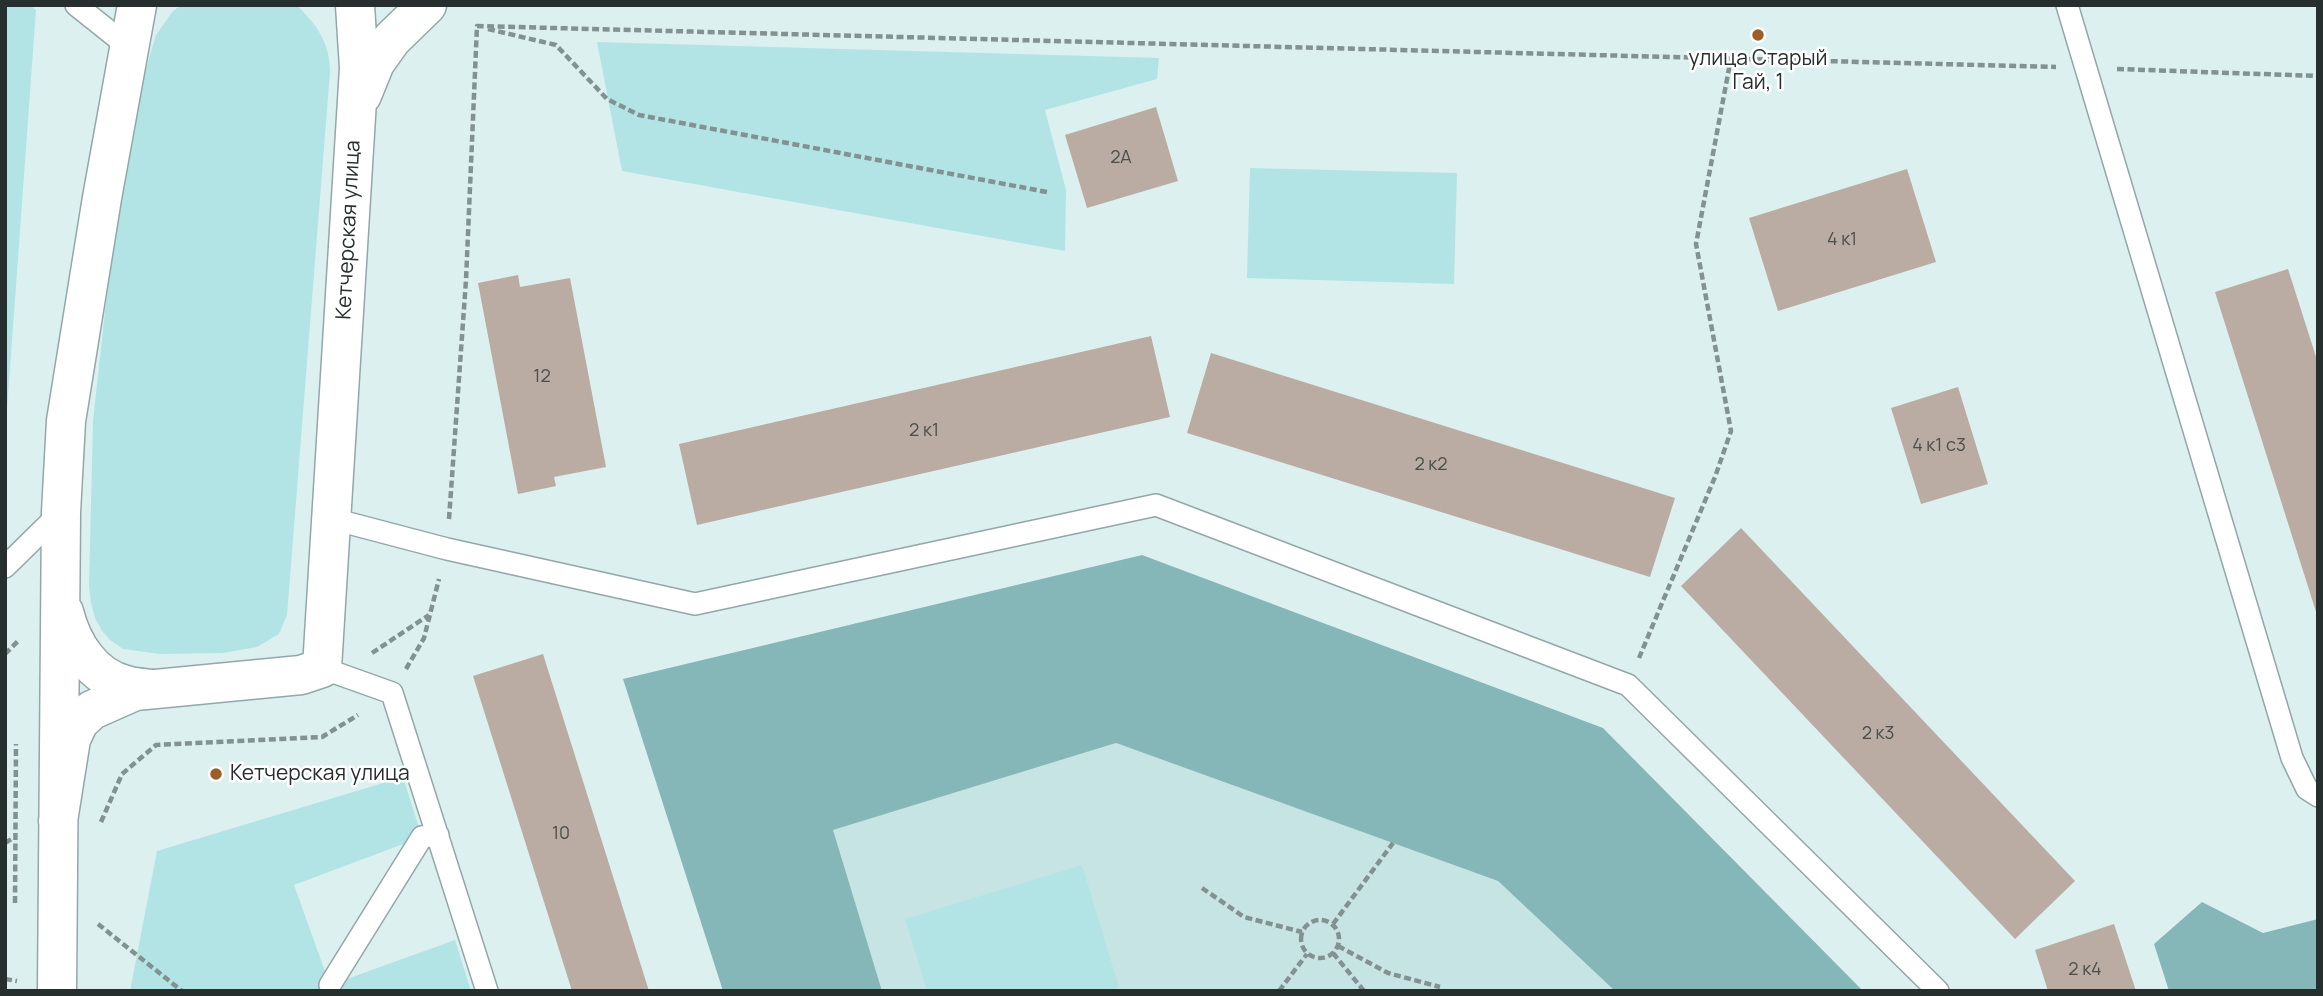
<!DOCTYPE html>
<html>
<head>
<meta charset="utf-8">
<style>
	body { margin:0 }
	#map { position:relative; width:2323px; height:996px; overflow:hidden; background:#dcf0f0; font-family:Manrope,sans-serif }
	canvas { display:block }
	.frame { position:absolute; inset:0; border:7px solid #262e2e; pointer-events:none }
</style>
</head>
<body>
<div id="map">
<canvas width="2323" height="996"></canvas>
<div class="frame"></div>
</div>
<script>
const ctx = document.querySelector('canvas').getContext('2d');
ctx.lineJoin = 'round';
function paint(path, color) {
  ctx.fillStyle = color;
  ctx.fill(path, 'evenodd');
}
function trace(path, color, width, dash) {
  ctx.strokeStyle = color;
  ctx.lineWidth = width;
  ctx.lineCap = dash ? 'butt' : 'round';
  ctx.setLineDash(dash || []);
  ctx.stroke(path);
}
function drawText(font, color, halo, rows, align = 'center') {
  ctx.font = font + ' Manrope,sans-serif';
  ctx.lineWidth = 5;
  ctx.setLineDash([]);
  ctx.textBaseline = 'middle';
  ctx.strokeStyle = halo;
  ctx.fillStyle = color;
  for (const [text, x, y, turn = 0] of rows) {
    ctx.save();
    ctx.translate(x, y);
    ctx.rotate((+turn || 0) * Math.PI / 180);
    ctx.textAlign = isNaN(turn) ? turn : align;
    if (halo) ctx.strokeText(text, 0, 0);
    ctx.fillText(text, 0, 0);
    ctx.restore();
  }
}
paint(new Path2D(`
	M 1116,743 L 1498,881 L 1615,991 L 882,991 L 832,830 Z`), '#c7e4e4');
paint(new Path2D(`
	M 5,5 L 30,5 L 36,10 L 5,437 Z
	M 181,5 L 297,5 C 317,26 330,42 330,72 L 287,615 L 279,634 L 257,647 L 223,653 L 160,654 L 123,649 L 110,640 L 102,631 L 95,618 L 91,603 L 89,586 L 93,421 L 123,147 L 156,35 L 173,11 Z
	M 597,42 L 1159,58 L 1157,79 L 1045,110 L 1066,190 L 1065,251 L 622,171 Z
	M 1250,168 L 1457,173 L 1454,284 L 1247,278 Z
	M 403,777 L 422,837 L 294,885 L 330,985 L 455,940 L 471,991 L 130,991 L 157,851 Z
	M 1082,865 L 1119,987 L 1108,991 L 927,991 L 905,919 Z`), '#b2e4e5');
paint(new Path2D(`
	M 1142,555 L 1603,728 L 1863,991 L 1615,991 L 1498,881 L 1116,743 L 833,830 L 882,991 L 723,991 L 623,679 Z
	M 2202,902 L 2263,933 L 2318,919 L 2318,991 L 2169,991 L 2154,944 Z`), '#86b7b8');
paint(new Path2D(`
	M 1156,107 L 1178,181 L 1087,208 L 1065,135 Z
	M 1907,169 L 1936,262 L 1778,311 L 1749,218 Z
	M 2288,269 L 2318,363 L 2317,615 L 2215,292 Z
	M 518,275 L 520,287 L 570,278 L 606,467 L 554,477 L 556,486 L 518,494 L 478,283 Z
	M 1151,336 L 1170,417 L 697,525 L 679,444 Z
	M 1211,353 L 1675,498 L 1650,577 L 1187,433 Z
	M 1958,387 L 1988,484 L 1921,504 L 1891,408 Z
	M 1741,528 L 2075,881 L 2015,939 L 1681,586 Z
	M 543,654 L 649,991 L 572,991 L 473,676 Z
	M 2114,924 L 2136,991 L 2048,991 L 2035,950 Z`), '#baaca2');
const lane = new Path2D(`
	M 76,5 L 130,48
	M 2067,5 L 2292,758 L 2307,789 L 2318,796
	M 333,519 L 447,549 L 695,604 L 1156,505 L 1628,685 L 1938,991
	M 5,567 L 61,512
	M 322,668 L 392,693 L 487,991
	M 330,985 L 422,837 L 438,835`);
const secondary = new Path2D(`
	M 362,95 L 375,63 L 392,39 L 427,5
	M 64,612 C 72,644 92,677 126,685 C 135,688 145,688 154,689
	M 58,821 L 71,739 L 79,722 L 92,710 L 135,691 L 301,675 L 322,668 L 359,68 L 355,5
	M 57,991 L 61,512 L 66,421 L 102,198 L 137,5`);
trace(lane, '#94a7a8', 24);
trace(secondary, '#94a7a8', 41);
trace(new Path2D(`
	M 488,29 L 556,45 L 607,99 L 639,115 L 1047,192
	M 2117,69 L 2318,76
	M 449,519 L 466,280 L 477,26 L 2056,67
	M 372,653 L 429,615
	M 5,654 L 18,641
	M 1639,658 L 1715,477 L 1731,431 L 1696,244 L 1731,58
	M 406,669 L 424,638 L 439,579
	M 101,822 L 122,774 L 156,745 L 322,737 L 358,715
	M 5,843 L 15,837
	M 1202,888 L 1244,917 L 1302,932
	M 15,903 L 16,744
	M1301 939a19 19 0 1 1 38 0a19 19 0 1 1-38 0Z
	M 98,924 L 182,991
	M 1333,924 L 1393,843
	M 1338,946 L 1388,973 L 1440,987
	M 1333,953 L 1364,991
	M 5,979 L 17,981
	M 1279,991 L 1307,954`), '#839191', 4.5, [7, 3.5]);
trace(lane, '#fff', 21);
trace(secondary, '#fff', 38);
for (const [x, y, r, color] of [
	[1758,35,7,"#9e5f27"],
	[216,774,7,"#9e5f27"]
]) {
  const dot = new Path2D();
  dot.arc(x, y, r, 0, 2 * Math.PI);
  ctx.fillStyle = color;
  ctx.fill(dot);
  trace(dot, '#fff', 2.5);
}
drawText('18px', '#4b4e4b', null, [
	["2А",1121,158],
	["4 к1",1842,240],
	["12",542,377],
	["2 к1",924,431],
	["4 к1 с3",1939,446],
	["2 к2",1431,465],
	["2 к3",1878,734],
	["10",561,834],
	["2 к4",2085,970]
]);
drawText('21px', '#262e2e', '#fff', [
	["улица Старый",1758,59],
	["Гай, 1",1758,83],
	["Кетчерская улица",230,774,"left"]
]);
drawText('21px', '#262e2e', '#fff', [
	["Кетчерская улица",349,230,-87]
]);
</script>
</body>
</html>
